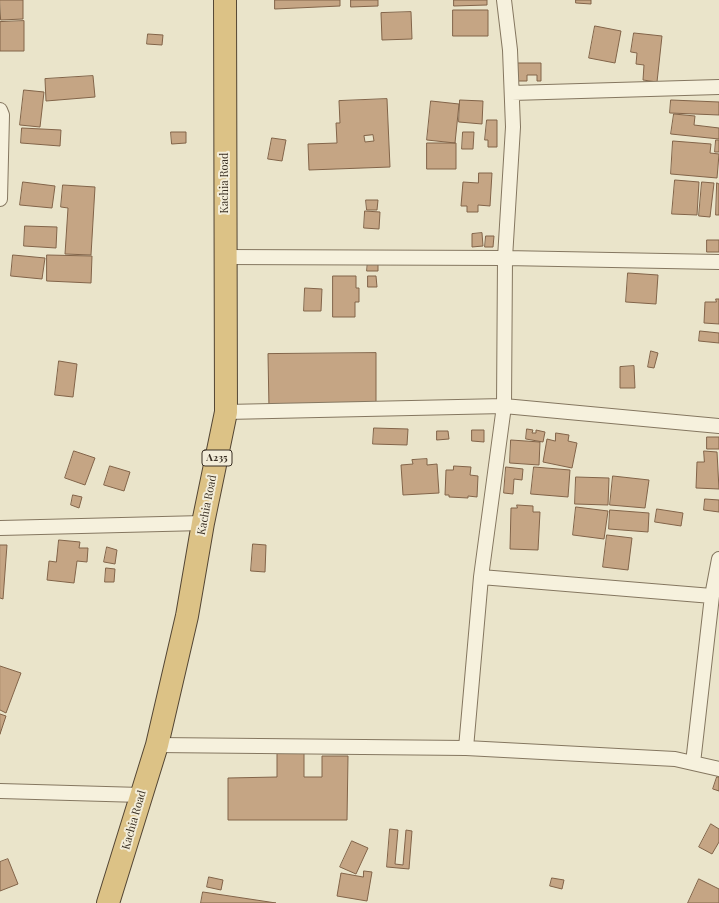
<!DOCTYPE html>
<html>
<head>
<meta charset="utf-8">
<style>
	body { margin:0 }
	canvas { display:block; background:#eae4ca }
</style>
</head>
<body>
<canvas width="719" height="903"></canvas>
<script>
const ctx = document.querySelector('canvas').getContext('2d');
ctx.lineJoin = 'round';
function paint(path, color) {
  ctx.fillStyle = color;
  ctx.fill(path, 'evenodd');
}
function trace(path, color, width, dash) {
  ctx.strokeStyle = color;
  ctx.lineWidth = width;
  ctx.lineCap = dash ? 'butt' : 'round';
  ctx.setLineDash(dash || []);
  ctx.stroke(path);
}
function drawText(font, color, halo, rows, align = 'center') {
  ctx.font = font + ' "Playfair Display",serif';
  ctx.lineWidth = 4;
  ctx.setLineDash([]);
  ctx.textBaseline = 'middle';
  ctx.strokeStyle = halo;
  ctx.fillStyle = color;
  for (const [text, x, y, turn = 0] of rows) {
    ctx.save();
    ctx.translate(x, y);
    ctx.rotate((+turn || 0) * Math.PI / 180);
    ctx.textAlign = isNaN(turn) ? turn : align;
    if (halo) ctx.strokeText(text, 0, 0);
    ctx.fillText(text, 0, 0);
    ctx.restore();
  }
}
const building = new Path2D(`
	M 0,0 L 23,0 L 23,19 L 1,20 Z
	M 275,0 L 340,0 L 340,6 L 275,9 Z
	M 351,0 L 378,0 L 378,6 L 351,7 Z
	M 454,0 L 487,0 L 487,5 L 454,6 Z
	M 576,0 L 591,0 L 591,4 L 576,3 Z
	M 453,10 L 488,10 L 488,36 L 453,36 Z
	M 411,12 L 412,39 L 382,40 L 381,13 Z
	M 24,21 L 24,51 L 0,51 L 0,22 Z
	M 595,26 L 621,31 L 615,63 L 589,58 Z
	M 634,33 L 662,36 L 657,82 L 643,80 L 644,65 L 636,64 L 637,53 L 631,52 Z
	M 148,34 L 163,35 L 162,45 L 147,44 Z
	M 517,63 L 541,63 L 541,81 L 537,81 L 537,75 L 527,75 L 527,81 L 517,81 Z
	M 93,76 L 95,97 L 46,101 L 45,79 Z
	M 24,90 L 44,92 L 40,127 L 20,125 Z
	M 387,99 L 390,167 L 309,170 L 308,144 L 337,143 L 336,123 L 340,123 L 339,101 ZM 373,135 L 374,141 L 365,142 L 364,136 Z
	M 460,100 L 483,101 L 482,124 L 459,122 Z
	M 671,100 L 719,102 L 719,115 L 670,113 Z
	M 431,101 L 459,104 L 455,143 L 427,140 Z
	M 674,114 L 695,116 L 694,125 L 719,128 L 719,139 L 671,134 Z
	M 487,120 L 497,120 L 497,147 L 488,147 L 488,140 L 485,140 Z
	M 22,128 L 61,130 L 60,146 L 21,143 Z
	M 171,132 L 186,132 L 186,143 L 172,144 Z
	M 463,132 L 474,132 L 473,149 L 462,149 Z
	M 272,138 L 286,140 L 282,161 L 268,159 Z
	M 716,140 L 719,140 L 719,152 L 715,152 Z
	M 673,141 L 711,144 L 710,153 L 719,154 L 717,178 L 671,174 Z
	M 427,143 L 456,143 L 456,169 L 427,169 Z
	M 479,173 L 492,173 L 490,206 L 478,205 L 478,212 L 467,212 L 467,206 L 461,206 L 463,182 L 478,183 Z
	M 675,180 L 699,182 L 697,215 L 672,214 Z
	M 23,182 L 55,186 L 52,208 L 20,205 Z
	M 702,182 L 714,183 L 710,217 L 699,216 Z
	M 717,183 L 719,184 L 719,215 L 716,215 Z
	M 63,185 L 95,187 L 91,255 L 65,254 L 68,208 L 61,207 Z
	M 366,200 L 378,200 L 377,210 L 367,210 Z
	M 365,211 L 380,212 L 379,229 L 364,228 Z
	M 25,226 L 57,227 L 56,248 L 24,246 Z
	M 482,233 L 483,246 L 472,247 L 472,234 Z
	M 486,236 L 494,236 L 493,247 L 485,247 Z
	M 707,240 L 719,240 L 719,252 L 707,252 Z
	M 13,255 L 45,258 L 42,279 L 11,276 Z
	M 47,255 L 92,256 L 91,283 L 47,281 Z
	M 368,260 L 378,261 L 378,271 L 367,271 Z
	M 628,273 L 658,275 L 656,304 L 626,302 Z
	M 333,276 L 356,276 L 356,288 L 359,288 L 359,302 L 355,302 L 355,317 L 333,317 Z
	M 368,276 L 376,276 L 377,287 L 368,287 Z
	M 305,288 L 322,289 L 321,311 L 304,311 Z
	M 716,299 L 719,299 L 719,324 L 704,323 L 705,302 L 716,302 Z
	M 700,331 L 719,333 L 719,343 L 699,341 Z
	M 651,351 L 658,353 L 654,368 L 648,367 Z
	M 376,353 L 376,409 L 269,409 L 268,354 Z
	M 59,361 L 77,364 L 73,397 L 55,395 Z
	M 634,366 L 635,388 L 620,388 L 620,367 Z
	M 374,428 L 408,429 L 407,445 L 373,444 Z
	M 527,429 L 533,430 L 532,433 L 536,433 L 536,430 L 545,432 L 543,442 L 526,439 Z
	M 472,430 L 484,430 L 484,442 L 472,441 Z
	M 437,431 L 448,431 L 449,439 L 437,440 Z
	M 556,433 L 569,435 L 568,441 L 577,443 L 572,468 L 543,462 L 547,439 L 555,441 Z
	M 707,437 L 719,437 L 719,449 L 707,449 Z
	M 511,440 L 540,442 L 539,465 L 510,463 Z
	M 74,451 L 95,458 L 85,485 L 65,478 Z
	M 704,451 L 717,452 L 719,489 L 696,488 L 697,462 L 704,462 Z
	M 427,459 L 427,465 L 437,464 L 439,493 L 403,495 L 401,465 L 413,464 L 412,460 Z
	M 110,466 L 130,472 L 124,491 L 104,485 Z
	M 454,466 L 471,467 L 470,475 L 478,476 L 477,497 L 468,496 L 468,498 L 449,497 L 449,495 L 445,495 L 446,470 L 453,470 Z
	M 506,467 L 523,469 L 522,480 L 514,479 L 513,494 L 504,493 Z
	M 534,467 L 570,470 L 568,497 L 531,494 Z
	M 613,476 L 649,480 L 645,508 L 610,505 Z
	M 576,477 L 609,478 L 608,505 L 575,504 Z
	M 73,495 L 82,497 L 79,508 L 71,505 Z
	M 705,499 L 719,500 L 719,512 L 704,510 Z
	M 517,505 L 533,506 L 533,512 L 540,512 L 538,550 L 510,549 L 511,508 L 517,508 Z
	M 576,507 L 608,511 L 604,539 L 573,535 Z
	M 657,509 L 683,513 L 681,526 L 655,522 Z
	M 610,510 L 649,513 L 648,532 L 609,529 Z
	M 607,535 L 632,538 L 628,570 L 603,567 Z
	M 59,540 L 80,542 L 79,548 L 88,548 L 87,562 L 77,561 L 74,583 L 47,580 L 49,561 L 56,562 Z
	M 253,544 L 266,545 L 265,572 L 251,571 Z
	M 0,545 L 7,545 L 3,599 L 0,598 Z
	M 107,547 L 117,550 L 115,564 L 104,562 Z
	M 106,568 L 115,569 L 114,582 L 105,582 Z
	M 0,666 L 21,673 L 6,713 L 0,710 Z
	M 0,714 L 6,716 L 0,734 Z
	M 304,752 L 304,777 L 322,777 L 322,756 L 348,756 L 347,820 L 228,820 L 228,778 L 277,777 L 277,753 Z
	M 717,777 L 719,777 L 719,791 L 713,789 Z
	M 711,824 L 719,829 L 719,842 L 712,854 L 699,847 Z
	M 390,829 L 398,830 L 395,864 L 403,865 L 406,830 L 412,831 L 409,869 L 387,867 Z
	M 352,841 L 368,848 L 356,874 L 340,867 Z
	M 8,859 L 18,884 L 0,891 L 0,862 Z
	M 364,871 L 372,872 L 367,901 L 337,896 L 341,873 L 363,877 Z
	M 209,877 L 223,880 L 221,890 L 207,887 Z
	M 552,878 L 564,880 L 562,889 L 550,886 Z
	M 699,879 L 719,889 L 719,903 L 688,903 Z
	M 203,892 L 276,903 L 201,903 Z`);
paint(building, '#c5a584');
trace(building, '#826449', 1);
const minor = new Path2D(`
	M 512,93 L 719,87
	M 0,110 L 2,115 L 0,199
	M 225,257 L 505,258 L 719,262
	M 226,412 L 504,406 L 719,426
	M 0,528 L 203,523
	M 481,577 L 712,596
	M 157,745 L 466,748 L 675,759 L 719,769
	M 466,748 L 481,577 L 504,406 L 505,258 L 513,127 L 510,50 L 504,0
	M 693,763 L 712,596 L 719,559
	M 0,791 L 141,795`);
const trunk = new Path2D(`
	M 108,903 L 157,745 L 187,616 L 203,523 L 226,412 L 225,0`);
trace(minor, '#857760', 16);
trace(trunk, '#544634', 24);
trace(minor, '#f6f1dd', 14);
trace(trunk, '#dcc286', 22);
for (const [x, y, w] of [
	[217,458,30]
]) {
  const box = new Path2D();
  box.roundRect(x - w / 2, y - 8, w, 16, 3);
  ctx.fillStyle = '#f3edd9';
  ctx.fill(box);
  trace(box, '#382e22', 1);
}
drawText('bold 10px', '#382e22', null, [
	["A235",217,458]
]);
drawText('11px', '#382e22', '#f3edd9', [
	["Kachia Road",225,183,-90],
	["Kachia Road",207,505,-79],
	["Kachia Road",134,820,-74]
]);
</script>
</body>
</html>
